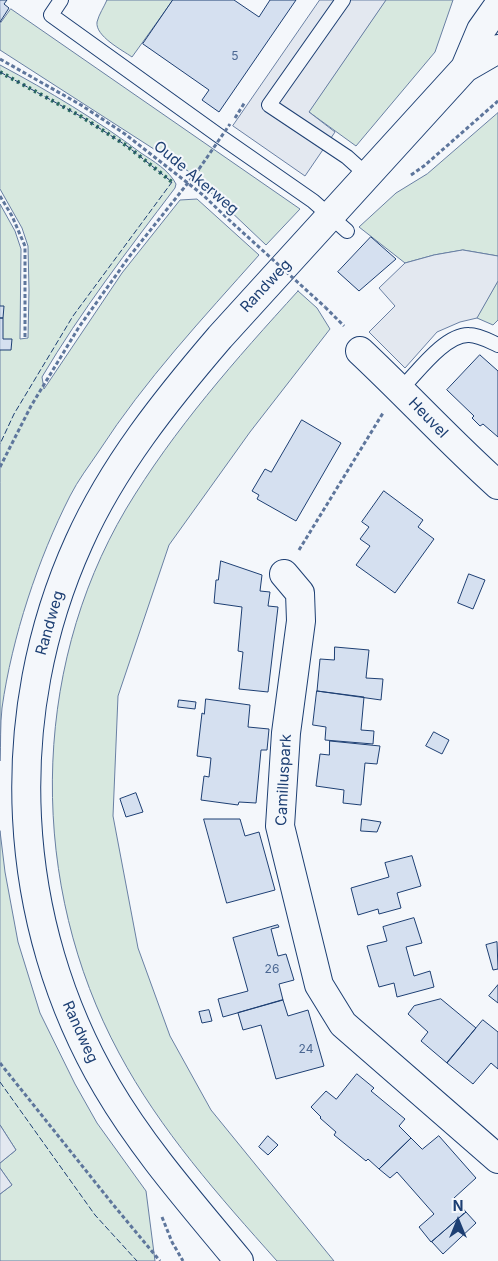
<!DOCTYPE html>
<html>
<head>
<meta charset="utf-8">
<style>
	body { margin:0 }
	#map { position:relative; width:498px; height:1261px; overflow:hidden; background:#f4f7fb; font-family:Inter,sans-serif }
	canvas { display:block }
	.north { position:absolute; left:433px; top:1196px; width:50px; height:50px; -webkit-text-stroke:4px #f4f7fb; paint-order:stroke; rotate:0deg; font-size:14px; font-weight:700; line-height:20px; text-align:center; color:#1d3f73 }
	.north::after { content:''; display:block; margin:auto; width:18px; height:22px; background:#1d3f73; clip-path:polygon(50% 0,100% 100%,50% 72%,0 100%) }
</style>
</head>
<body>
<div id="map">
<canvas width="498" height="1261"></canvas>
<div class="north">N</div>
</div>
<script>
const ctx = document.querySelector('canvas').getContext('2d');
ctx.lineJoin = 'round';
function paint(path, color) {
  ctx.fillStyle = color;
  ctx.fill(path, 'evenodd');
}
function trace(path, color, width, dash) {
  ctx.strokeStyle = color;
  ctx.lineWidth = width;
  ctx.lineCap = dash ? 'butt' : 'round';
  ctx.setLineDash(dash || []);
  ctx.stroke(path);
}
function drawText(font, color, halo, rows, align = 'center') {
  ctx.font = font + ' Inter,sans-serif';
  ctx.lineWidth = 4;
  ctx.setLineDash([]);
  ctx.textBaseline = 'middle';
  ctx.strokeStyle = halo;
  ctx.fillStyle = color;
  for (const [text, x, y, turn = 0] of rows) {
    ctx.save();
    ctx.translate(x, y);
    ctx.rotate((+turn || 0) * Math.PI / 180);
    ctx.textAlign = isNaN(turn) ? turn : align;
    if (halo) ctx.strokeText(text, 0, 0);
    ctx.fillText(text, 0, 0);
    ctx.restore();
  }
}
const green = new Path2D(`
	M 107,0 L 173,0 L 132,57 C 122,50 95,36 97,22 C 99,14 104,7 107,0 Z
	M 386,0 L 453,0 L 435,52 L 356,146 L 309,112 Z
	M 11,9 L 300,209 L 266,245 L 188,171 L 0,50 L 0,24 Z
	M 0,65 C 49,91 97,120 141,153 C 153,161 169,170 176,184 L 175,188 C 128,250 81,311 42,377 L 44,389 L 122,273 L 180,200 L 197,199 L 259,255 C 203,318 145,380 99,451 C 89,466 78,480 70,496 C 38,559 12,637 2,708 C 0,725 1,743 0,761 L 0,204 L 15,231 L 21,249 L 20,339 L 28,338 L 29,290 L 28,246 L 22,228 L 0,189 Z
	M 498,113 L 498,256 L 463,250 L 434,255 L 405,263 L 359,227 L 396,193 L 427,174 Z
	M 498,281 L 498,320 L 493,325 L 477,318 Z
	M 298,291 L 317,308 L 330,329 L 250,432 L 169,545 L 118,696 L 113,816 L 138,948 L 170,1036 L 211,1110 L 334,1261 L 277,1261 C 219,1196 160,1130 119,1053 C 29,886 29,673 126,509 C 174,429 236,359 298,291 Z
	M 0,831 L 5,872 L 18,942 L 40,1013 L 75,1084 L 97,1123 L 146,1191 L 155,1261 L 0,1261 L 0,1194 L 12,1185 L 0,1168 L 0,1163 L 16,1150 L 0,1125 Z`);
paint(green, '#d7e8df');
trace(green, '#687fa3', 1);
const parking = new Path2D(`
	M 320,0 L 386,0 L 309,112 L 335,132 L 305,176 L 233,126 Z
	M 463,250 L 498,256 L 498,281 L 477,318 L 460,322 L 437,332 L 405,368 L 369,332 L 395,306 L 379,288 L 405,263 L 434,255 Z
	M 0,1125 L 16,1150 L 0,1163 Z
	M 0,1168 L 12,1185 L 0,1194 Z`);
paint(parking, '#e3e8f0');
trace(parking, '#687fa3', 1);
const building = new Path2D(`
	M 0,0 L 7,0 L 4,4 L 9,8 L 0,22 Z
	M 173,0 L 234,0 L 259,17 L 270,0 L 296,0 L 219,112 L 202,100 L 209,90 L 143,44 Z
	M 371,237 L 396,259 L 359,291 L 338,272 Z
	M 0,306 L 4,306 L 3,318 L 0,318 Z
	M 0,318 L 3,318 L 3,339 L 12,339 L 11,350 L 0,350 Z
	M 480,355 L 498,371 L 498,437 L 483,424 L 480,426 L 472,418 L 474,416 L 447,390 Z
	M 302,420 L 341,443 L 296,521 L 257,499 L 259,495 L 252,491 L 265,469 L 271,472 Z
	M 384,491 L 423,520 L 418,527 L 434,539 L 395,593 L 356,565 L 370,546 L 360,539 L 369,527 L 362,522 Z
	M 221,561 L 262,575 L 260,591 L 270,592 L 268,606 L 278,607 L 268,692 L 239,689 L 243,652 L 238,651 L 242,607 L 214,603 L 216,580 L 218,580 Z
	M 469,574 L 485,580 L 473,609 L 458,603 Z
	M 335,647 L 369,650 L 366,678 L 383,679 L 381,700 L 317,691 L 320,659 L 334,660 Z
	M 317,691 L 364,697 L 361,730 L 374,731 L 373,744 L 325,740 L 326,727 L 313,725 Z
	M 206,699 L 250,705 L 248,727 L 269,729 L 267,750 L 261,750 L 256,803 L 239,802 L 238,805 L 201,800 L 204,776 L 209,777 L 211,758 L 197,756 L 202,713 L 204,714 Z
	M 179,700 L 196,702 L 195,709 L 178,707 Z
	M 434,732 L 449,740 L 442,754 L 426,746 Z
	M 330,741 L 380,746 L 377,764 L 365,763 L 361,805 L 343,803 L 344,790 L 316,786 L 320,754 L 329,755 Z
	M 136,793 L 143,812 L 126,817 L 120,799 Z
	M 204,819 L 240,819 L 245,836 L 259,832 L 275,890 L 227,903 Z
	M 362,819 L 381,822 L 377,832 L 361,831 Z
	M 412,856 L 421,886 L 397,893 L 401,908 L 379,914 L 378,909 L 358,915 L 351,888 L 389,877 L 385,863 Z
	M 414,918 L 422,943 L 406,947 L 414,976 L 430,971 L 434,987 L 397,997 L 394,983 L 379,987 L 367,946 L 387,941 L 383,927 Z
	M 278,925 L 279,927 L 271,929 L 278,956 L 286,954 L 294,980 L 279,984 L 283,1000 L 223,1017 L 218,999 L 248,991 L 233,938 Z
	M 497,942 L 498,969 L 493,970 L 486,945 Z
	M 498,985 L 498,1003 L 489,996 Z
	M 441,999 L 476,1028 L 447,1063 L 421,1041 L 428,1032 L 408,1014 L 414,1006 Z
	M 283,1000 L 288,1016 L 308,1010 L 324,1066 L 276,1079 L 261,1025 L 243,1030 L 238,1013 Z
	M 209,1010 L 212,1021 L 202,1023 L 199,1012 Z
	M 483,1020 L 498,1032 L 498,1069 L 491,1063 L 473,1084 L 447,1063 Z
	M 357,1074 L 374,1088 L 371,1091 L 405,1119 L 399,1126 L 411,1138 L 379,1169 L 368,1159 L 366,1161 L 334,1135 L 336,1132 L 320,1118 L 321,1117 L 311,1107 L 326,1091 L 336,1099 Z
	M 268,1136 L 278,1145 L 268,1155 L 259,1147 Z
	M 439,1136 L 476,1178 L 454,1198 L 466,1212 L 431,1242 L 419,1227 L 434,1214 L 397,1172 L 390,1178 L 379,1169 L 411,1138 L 422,1149 Z
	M 466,1212 L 476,1223 L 443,1254 L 432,1242 Z`);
paint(building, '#d5e0f0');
trace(building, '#1d3f73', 1);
const lane = new Path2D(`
	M 61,0 L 51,15 L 218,135 L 313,201 L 347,231
	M 343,0 L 269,105 L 347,157 L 367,175
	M 401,389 C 417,373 445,334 469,335 C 479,335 489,341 498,345`);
const street = new Path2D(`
	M 360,351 C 407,395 450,442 498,485
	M 284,574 L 300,593 L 301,621 L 286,733 L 280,826 L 319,985 L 343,1024 L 498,1159`);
const secondary = new Path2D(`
	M 465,68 L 481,30 L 498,6
	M 239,1261 C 193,1205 144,1150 107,1087 C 10,922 0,716 79,542 C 113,466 166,400 220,337 L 465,68 L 498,49`);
trace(lane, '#1d3f73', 16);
trace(street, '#1d3f73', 30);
trace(secondary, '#1d3f73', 30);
trace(new Path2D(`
	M 0,59 L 81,105 L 125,134 L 203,195 L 228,219
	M 235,118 L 245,102
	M 411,175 L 424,166 L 498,101
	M 0,196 L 12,216 L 25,246 L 25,339
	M 325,307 L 344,326
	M 0,467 L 31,406 L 79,327 L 129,257 L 199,169
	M 299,550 L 383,413
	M 0,1063 L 111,1202 L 160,1261
	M 162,1217 L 172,1242 L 183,1261`), '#5e769c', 3, [4, 2.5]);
trace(lane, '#f4f7fb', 14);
trace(street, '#f4f7fb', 28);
trace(secondary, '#f4f7fb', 28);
trace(new Path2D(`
	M 199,169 L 230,124
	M 228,219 L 325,307`), '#5e769c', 3, [4, 2.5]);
trace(new Path2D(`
	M 0,72 L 82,117 L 127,146 L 172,182`), '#2c6c60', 4, [2.5, 4]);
trace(new Path2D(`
	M 0,72 L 82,117 L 127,146 L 172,182 L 73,316 L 14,414 L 0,444
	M 0,1082 L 95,1215 L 137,1261`), '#1d3f73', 1, [6, 2.5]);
drawText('12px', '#4b6792', null, [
	["5",235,56],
	["26",272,969],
	["24",306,1049]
]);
drawText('15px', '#1d3f73', '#f4f7fb', [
	["Oude Akerweg",196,178,40],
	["Randweg",266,286,-47],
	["Heuvel",428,418,46],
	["Randweg",50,623,-74],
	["Camilluspark",284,780,-87],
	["Randweg",80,1032,66]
]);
</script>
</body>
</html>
